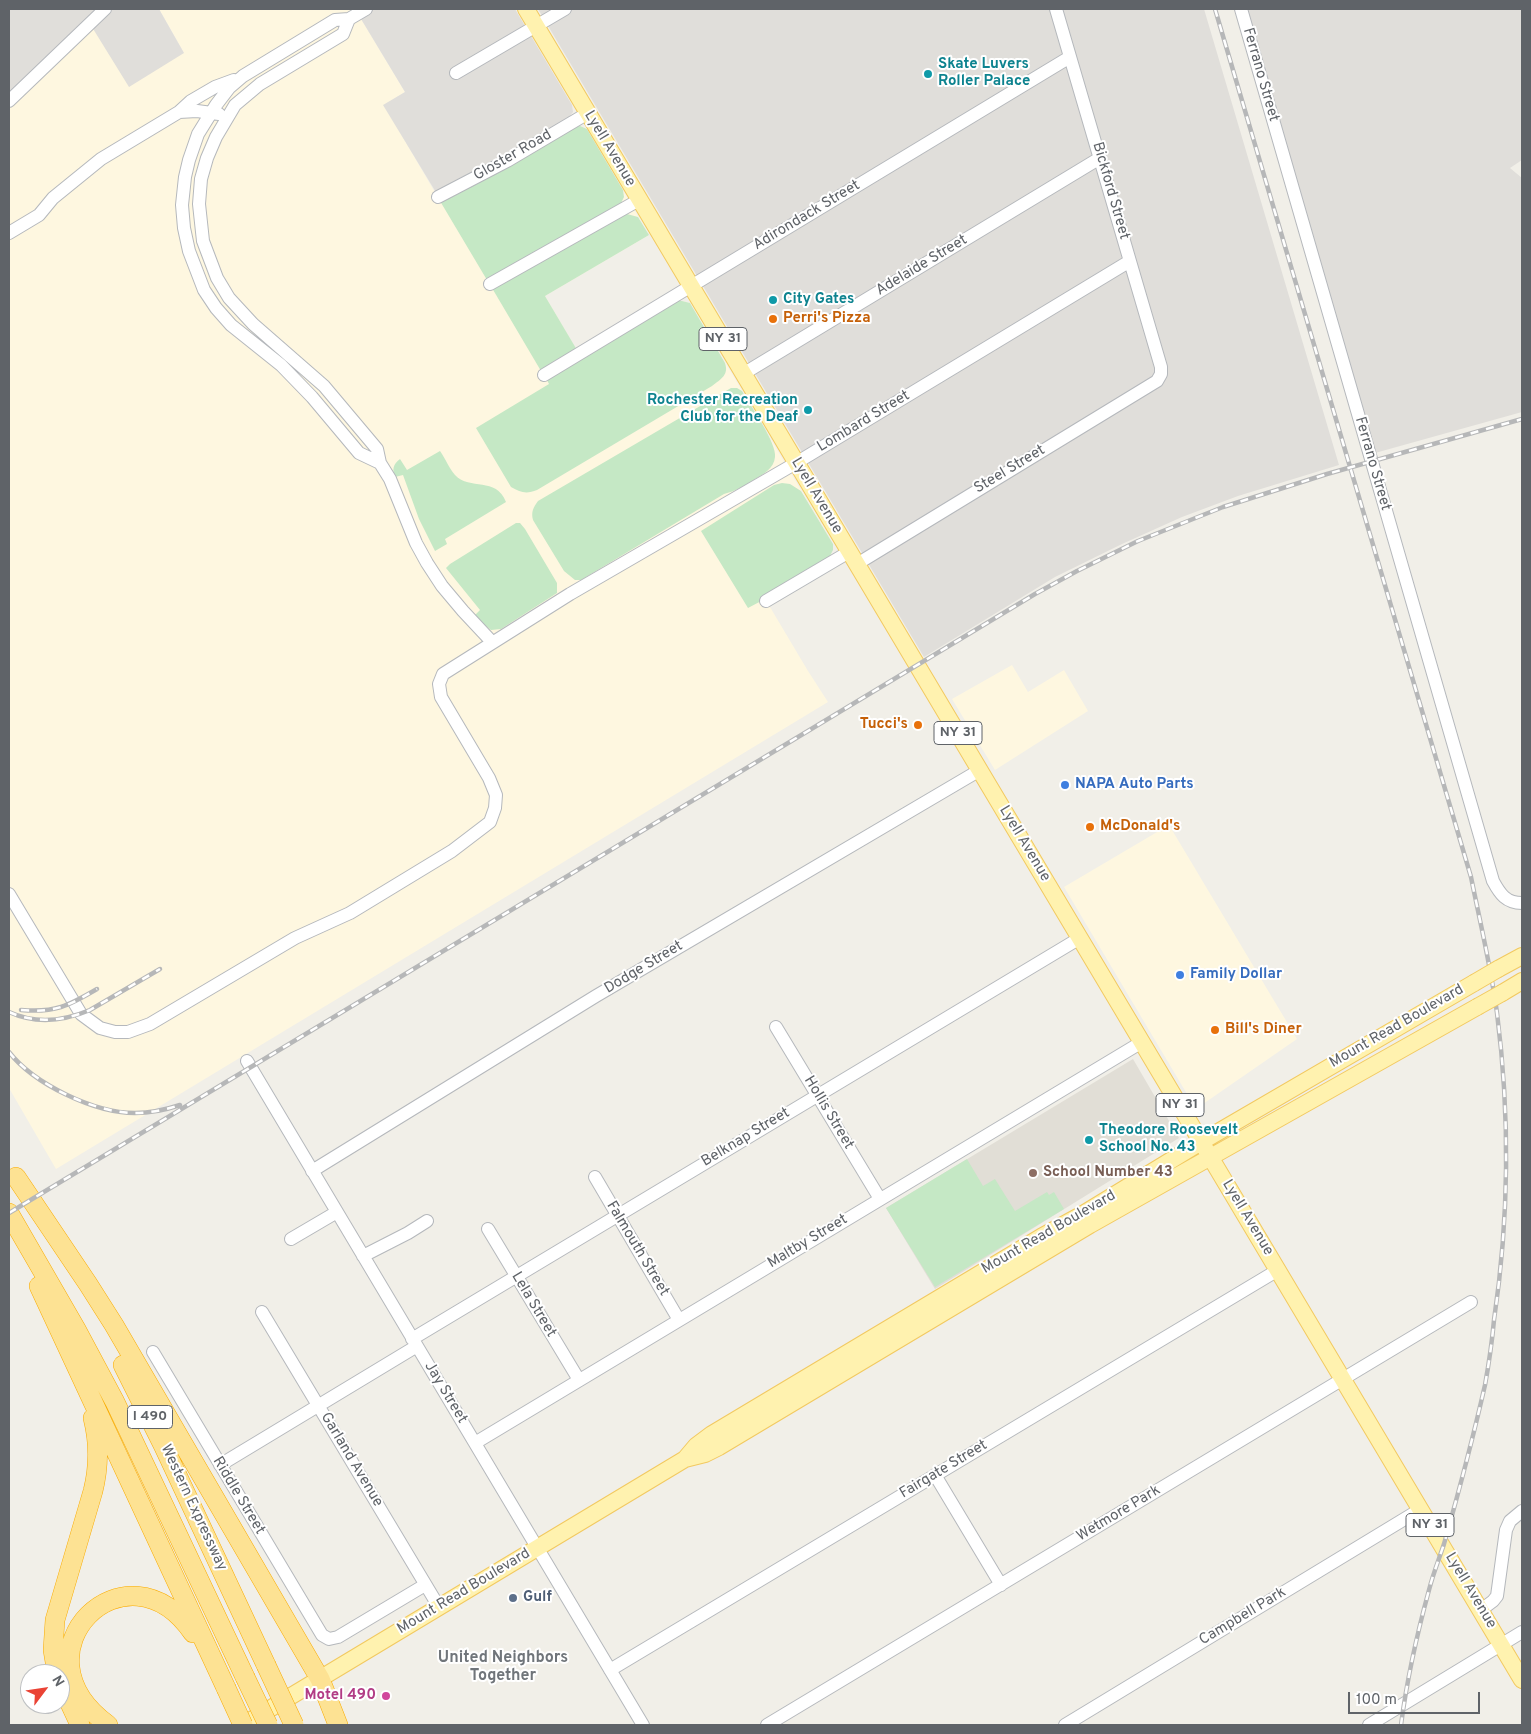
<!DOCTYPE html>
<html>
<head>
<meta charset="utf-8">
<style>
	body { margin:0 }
	#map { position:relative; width:1531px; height:1734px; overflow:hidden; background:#f1efe8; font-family:Overpass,sans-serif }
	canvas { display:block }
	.frame { position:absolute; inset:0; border:10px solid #5f6368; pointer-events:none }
	.north { position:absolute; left:20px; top:1664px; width:50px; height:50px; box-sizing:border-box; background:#fff; border:1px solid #bfc1c3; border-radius:50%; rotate:59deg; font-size:14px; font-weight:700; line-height:20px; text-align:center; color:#5f6368 }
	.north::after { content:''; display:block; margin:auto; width:18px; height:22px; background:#ea4335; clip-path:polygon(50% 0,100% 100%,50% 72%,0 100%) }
	.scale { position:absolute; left:1348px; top:1692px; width:132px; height:22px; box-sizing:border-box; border:2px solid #5f6368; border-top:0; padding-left:6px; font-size:15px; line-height:18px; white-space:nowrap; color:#5f6368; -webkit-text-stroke:4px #fff; paint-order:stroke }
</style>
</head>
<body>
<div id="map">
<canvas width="1531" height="1734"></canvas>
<div class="frame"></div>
<div class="north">N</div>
<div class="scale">100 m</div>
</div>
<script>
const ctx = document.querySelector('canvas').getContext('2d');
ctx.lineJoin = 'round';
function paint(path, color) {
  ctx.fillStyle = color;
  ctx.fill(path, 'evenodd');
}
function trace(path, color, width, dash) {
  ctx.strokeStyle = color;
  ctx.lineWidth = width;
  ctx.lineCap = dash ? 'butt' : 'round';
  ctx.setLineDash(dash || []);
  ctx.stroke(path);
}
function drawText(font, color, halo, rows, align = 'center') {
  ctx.font = font + ' Overpass,sans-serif';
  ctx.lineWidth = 4;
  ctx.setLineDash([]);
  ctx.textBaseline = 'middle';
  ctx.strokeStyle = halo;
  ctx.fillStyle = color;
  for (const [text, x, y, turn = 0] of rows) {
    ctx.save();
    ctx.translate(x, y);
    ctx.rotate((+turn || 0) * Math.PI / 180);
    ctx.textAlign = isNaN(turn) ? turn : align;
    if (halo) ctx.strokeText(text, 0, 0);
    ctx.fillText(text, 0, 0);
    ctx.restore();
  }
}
paint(new Path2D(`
	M 159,9 L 355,9 L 405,92 L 384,105 L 440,201 L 580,126 L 587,129 L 649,235 L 545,296 L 582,359 L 682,301 L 690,303 L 833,544 L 833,550 L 830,556 L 764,597 L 808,671 L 828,702 L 56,1169 L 9,1088 L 9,108 L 92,27 L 184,53 Z
	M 1012,665 L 1028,692 L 1064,670 L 1088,711 L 995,770 L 952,699 Z
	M 1169,825 L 1297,1039 L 1203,1104 L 1199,1104 L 1190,1099 L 1064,887 Z`), '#fef7e0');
paint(new Path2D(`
	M 9,9 L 159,9 L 184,53 L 129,87 L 87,19 L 9,94 Z
	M 355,9 L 515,9 L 572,105 L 573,112 L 568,118 L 437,194 L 383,105 L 405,92 Z
	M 538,9 L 1204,9 L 1339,465 L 1238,496 L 1182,517 L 1122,544 L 1055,577 L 924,657 Z
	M 1247,9 L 1522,9 L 1522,160 L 1510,168 L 1522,178 L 1522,412 L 1375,453 Z`), '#e0deda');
paint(new Path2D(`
	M 1133,1059 L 1179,1138 L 935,1289 L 886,1208 Z`), '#e1ded6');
paint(new Path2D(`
	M 580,126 L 587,129 L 623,190 L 624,197 L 621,203 L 487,280 L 440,201 L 575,127 Z
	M 627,214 L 638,217 L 649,235 L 545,296 L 577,350 L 541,371 L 492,288 Z
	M 677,301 L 682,301 L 690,303 L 725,363 C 729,375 721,379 712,386 L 537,490 C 527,494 521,493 511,487 L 476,428 L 549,384 L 547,380 Z
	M 731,388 L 737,388 L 742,391 C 750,405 777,443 775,457 C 774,468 764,474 755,479 C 745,486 735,491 724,494 L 581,580 L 575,580 L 564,571 L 533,520 C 531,512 533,508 538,501 Z
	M 440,451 C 445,458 449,468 455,475 C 470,491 496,476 506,502 L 445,539 L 447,544 L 435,551 L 419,519 L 403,475 L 395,477 C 392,470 393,464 400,459 L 407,470 Z
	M 782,483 L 790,484 L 801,491 L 833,544 L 833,550 L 830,556 L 764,597 L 765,599 L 748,608 L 701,531 L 774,485 Z
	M 516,523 L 520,523 L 525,529 L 557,583 L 557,593 L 501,629 L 491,630 L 474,616 L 480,610 L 446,568 L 450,564 Z
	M 967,1159 L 983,1186 L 995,1179 L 1015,1211 L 1047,1192 L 1049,1195 L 1054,1192 L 1064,1209 L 935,1287 L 886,1208 Z`), '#c5e8c5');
const minor = new Path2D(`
	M 366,9 L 349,19 L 335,20 L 243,76 L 229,88 L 216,105 L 198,134 L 189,160 L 185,177 L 182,205 L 184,228 L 189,251 L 204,290 L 216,308 L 231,325 L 281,365 L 312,397 L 359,453 L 380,463 L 390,479 L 416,543 L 427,563 L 442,586 L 463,611 L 492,642
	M 1241,9 L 1493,881 C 1500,894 1506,903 1522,903
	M 349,19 L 343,34 L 260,84 L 235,105 L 216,137 L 207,158 L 201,179 L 199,204 L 203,241 L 217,278 L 229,298 L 253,324 L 324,386 L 377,449 L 380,463
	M 456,73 L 565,9
	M 9,101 L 105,9
	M 179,112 L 197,111 L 219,114
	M 438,197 L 507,161 L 588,113
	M 9,233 L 39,215 L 53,198 L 101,159 L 179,112 L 191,101 L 215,87 L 234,80
	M 490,284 L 639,200
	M 743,374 L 1100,158
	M 544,375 L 1070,57
	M 857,564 L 1157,381 L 1161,374 L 1161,367 L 1056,9
	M 766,601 L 849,552
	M 9,894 L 81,1014 L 100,1028 L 115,1032 L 128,1032 L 150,1024 L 295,938 L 350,913 L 452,851 L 490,822 L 495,808 L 496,795 L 489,778 L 441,697 L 439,684 L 443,674 L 570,594 L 796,463 L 1130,261
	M 776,1027 L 880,1199
	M 247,1061 L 643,1725
	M 312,1171 L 596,996 L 980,770
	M 595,1177 L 679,1320
	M 488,1229 L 579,1380
	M 291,1239 L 337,1212
	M 363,1256 L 408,1233 L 427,1221
	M 262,1312 L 439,1607
	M 412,1339 L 1080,938
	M 153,1352 L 322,1635 L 329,1639 L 338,1637 L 425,1585
	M 475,1443 L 1142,1042
	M 220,1465 L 417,1346
	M 935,1475 L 1001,1585
	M 1481,1610 L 1493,1601 L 1497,1596 L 1506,1530 L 1510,1521 L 1522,1511
	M 610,1670 L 1278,1270
	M 767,1725 L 1471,1302
	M 1065,1725 L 1421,1509
	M 1369,1725 L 1522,1632`);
const major = new Path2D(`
	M 526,9 L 1522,1680
	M 1498,969 L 1522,956
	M 1502,993 L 1522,981
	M 685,1459 L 696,1446 L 712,1434 L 1041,1237 L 1083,1214 L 1201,1142 L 1474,983
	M 243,1725 L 685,1459 L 705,1454 L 719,1447 L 1090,1225 L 1477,1007`);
const highway = new Path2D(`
	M 16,1177 L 88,1284 L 114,1325 L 320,1679 L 338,1725
	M 9,1213 L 76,1329 L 115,1402 L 245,1677
	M 39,1286 L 226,1688
	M 123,1365 L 163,1445 L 266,1665
	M 57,1674 L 53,1650 L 55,1620 L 93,1491 C 99,1467 99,1442 93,1418
	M 60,1682 L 80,1725
	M 108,1725 C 8,1652 127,1536 193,1633`);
trace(minor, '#b5b8bc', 14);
trace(major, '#f2c960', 18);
trace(highway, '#f9ab00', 20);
trace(minor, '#fff', 12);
trace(major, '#fff2af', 16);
trace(highway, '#fde293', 19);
const rail = new Path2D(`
	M 1215,9 L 1471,877 C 1480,922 1491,967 1497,1013 C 1510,1115 1509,1219 1494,1320 C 1492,1342 1489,1363 1485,1385 C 1473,1438 1459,1491 1444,1544 C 1439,1559 1433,1574 1429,1590 C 1417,1634 1407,1679 1401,1725
	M 21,1010 C 55,1013 68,1006 97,989
	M 9,1012 C 35,1024 64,1021 90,1010 L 160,969
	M 9,1052 C 34,1084 94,1113 135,1113 C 150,1113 165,1110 180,1105
	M 9,1213 L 1035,594 L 1077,571 L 1138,541 L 1223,507 L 1327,474 L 1522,419`);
trace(rail, '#b6b7b8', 4.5);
trace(rail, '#fff', 2.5, [8]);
const majorBridge = new Path2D(`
	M 1474,983 L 1498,969
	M 1477,1007 L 1502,993`);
const highwayBridge = new Path2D(`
	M 266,1665 L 294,1725
	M 245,1677 L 268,1725
	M 226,1688 L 243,1725`);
trace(majorBridge, '#f2c960', 18, []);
trace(highwayBridge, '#f9ab00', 20, []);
trace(majorBridge, '#fff2af', 16);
trace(highwayBridge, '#fde293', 19);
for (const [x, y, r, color] of [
	[928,74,5,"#0f9aa8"],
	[773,300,5,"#0f9aa8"],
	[773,319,5,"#e8710a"],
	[808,410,5,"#0f9aa8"],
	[918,725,5,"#e8710a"],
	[1065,785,5,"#3f7fe0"],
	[1090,827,5,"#e8710a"],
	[1180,975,5,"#3f7fe0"],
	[1215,1030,5,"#e8710a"],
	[1089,1140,5,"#0f9aa8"],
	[1033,1173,5,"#8d6e63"],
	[513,1598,5,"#5c6f8a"],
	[386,1696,5,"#d1479c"]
]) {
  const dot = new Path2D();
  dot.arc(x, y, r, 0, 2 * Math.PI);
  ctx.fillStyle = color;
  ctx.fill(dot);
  trace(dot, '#fff', 2);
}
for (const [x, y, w] of [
	[723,339,48],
	[958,733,48],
	[1180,1105,48],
	[150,1417,45],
	[1430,1525,48]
]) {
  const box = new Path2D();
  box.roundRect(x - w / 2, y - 11.5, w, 23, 4);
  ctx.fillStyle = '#fff';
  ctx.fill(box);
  trace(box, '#5f6368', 1);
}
drawText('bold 14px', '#5f6368', null, [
	["NY 31",723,339],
	["NY 31",958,733],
	["NY 31",1180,1105],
	["I 490",150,1417],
	["NY 31",1430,1525]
]);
drawText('bold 15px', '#0d838f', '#fff', [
	["Skate Luvers",938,65],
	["Roller Palace",938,82],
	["City Gates",783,300],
	["Rochester Recreation",798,401,"right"],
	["Club for the Deaf",798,418,"right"],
	["Theodore Roosevelt",1099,1131],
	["School No. 43",1099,1148]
], 'left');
drawText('15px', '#5f6368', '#fff', [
	["Ferrano Street",1260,75,74],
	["Lyell Avenue",609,149,59],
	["Gloster Road",513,156,-30],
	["Bickford Street",1110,191,74],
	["Adirondack Street",807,216,-31],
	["Adelaide Street",922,266,-31],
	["Lombard Street",864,422,-31],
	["Ferrano Street",1372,464,74],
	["Steel Street",1010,470,-31],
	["Lyell Avenue",816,496,59],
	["Lyell Avenue",1024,844,59],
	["Dodge Street",644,968,-31],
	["Mount Read Boulevard",1397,1027,-30],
	["Hollis Street",828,1113,59],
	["Belknap Street",746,1138,-31],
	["Lyell Avenue",1247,1218,59],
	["Mount Read Boulevard",1049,1233,-30],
	["Maltby Street",808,1242,-31],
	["Falmouth Street",637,1249,59],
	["Lela Street",533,1305,59],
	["Jay Street",445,1393,59],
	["Garland Avenue",351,1460,59],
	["Fairgate Street",944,1470,-31],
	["Riddle Street",238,1496,59],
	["Western Expressway",193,1508,65],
	["Wetmore Park",1119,1514,-31],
	["Lyell Avenue",1470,1591,59],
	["Mount Read Boulevard",464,1592,-31],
	["Campbell Park",1243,1617,-31]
]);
drawText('bold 15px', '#c56008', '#fff', [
	["Perri's Pizza",783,319],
	["Tucci's",908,725,"right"],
	["McDonald's",1100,827],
	["Bill's Diner",1225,1030]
], 'left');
drawText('bold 15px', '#366cbe', '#fff', [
	["NAPA Auto Parts",1075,785],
	["Family Dollar",1190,975]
], 'left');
drawText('bold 15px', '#785e54', '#fff', [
	["School Number 43",1043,1173]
], 'left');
drawText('bold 15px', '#4e5e75', '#fff', [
	["Gulf",523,1598]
], 'left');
drawText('bold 15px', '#b23c85', '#fff', [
	["Motel 490",376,1696]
], 'right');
drawText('bold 16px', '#70757a', '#fff', [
	["United Neighbors",503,1659],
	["Together",503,1677]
]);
</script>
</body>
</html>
